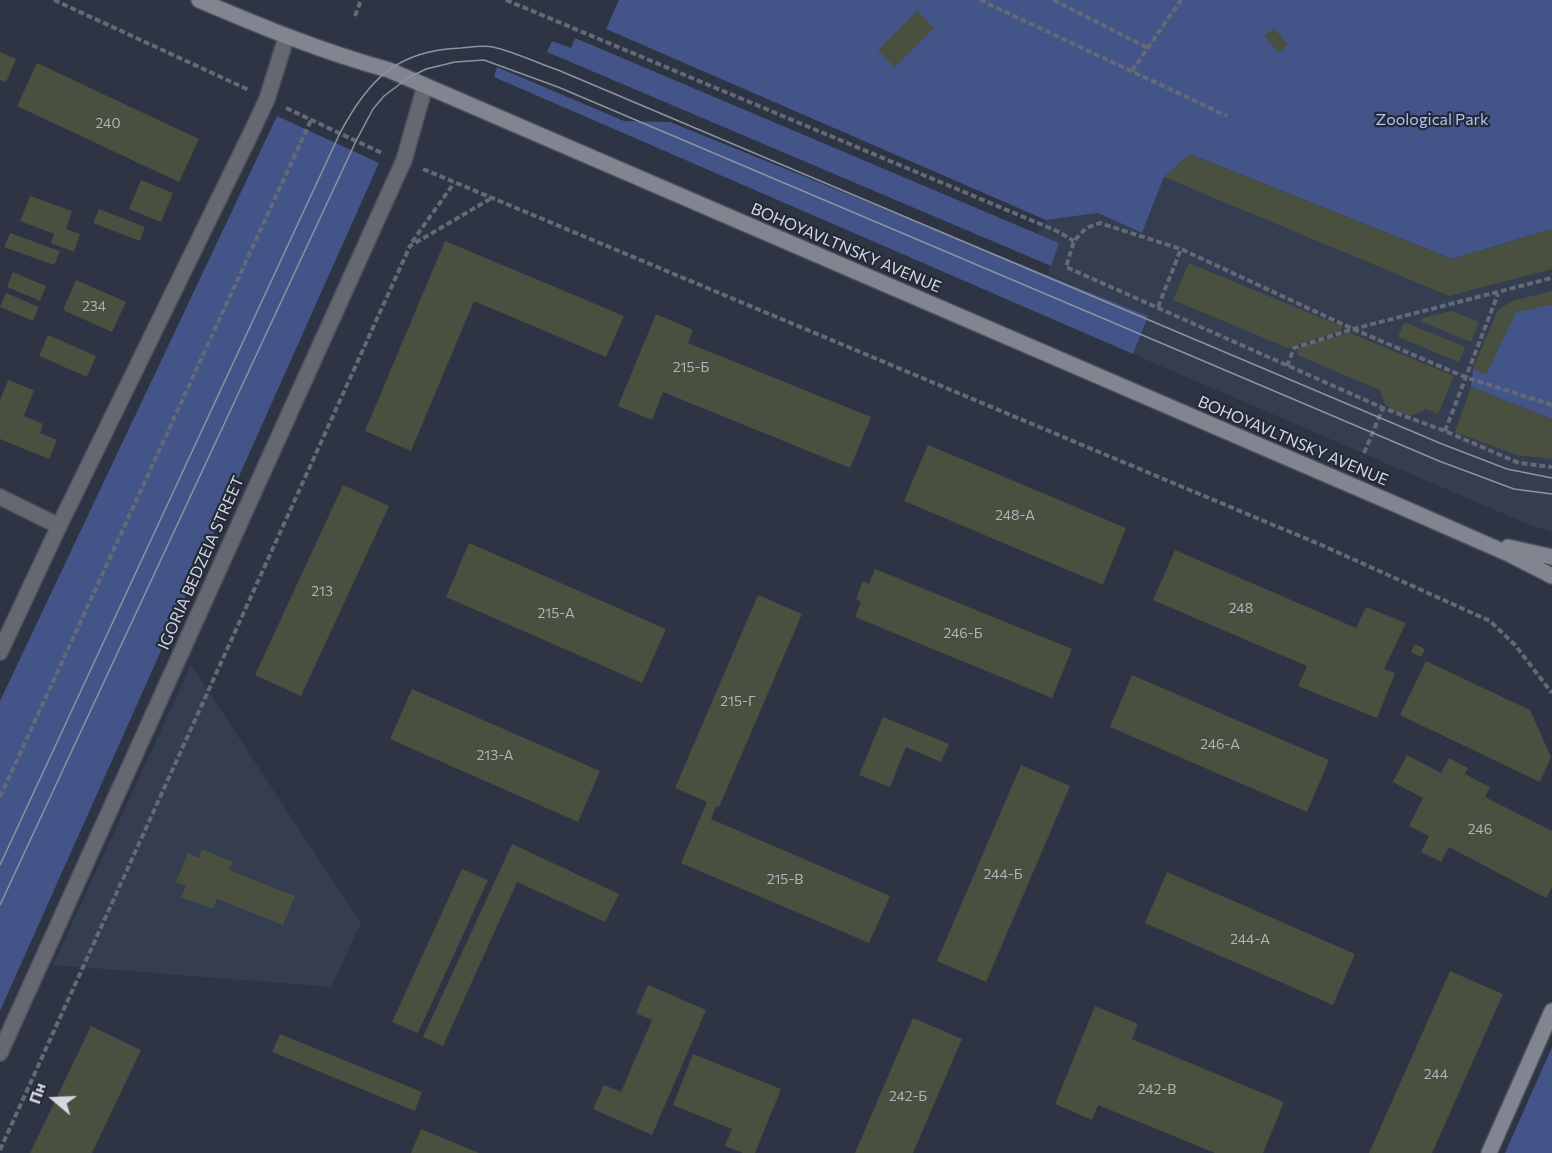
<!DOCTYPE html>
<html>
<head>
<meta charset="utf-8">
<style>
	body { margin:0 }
	#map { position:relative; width:1552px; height:1153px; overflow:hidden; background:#2e3443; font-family:Commissioner,sans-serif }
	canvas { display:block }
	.north { position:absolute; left:24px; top:1069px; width:60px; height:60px; -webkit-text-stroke:4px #252a38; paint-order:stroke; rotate:289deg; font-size:16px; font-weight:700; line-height:24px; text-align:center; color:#d3d7e0 }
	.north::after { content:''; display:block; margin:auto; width:21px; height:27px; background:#d3d7e0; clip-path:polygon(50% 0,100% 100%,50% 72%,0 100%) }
</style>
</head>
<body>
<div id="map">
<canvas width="1552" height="1153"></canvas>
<div class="north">Пн</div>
</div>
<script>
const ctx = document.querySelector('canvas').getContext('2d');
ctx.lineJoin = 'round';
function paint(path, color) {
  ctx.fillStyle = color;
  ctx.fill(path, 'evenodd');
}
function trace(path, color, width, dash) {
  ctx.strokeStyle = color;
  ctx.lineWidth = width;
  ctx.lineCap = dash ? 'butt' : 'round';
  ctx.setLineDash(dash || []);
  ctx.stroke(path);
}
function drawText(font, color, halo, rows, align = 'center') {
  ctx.font = font + ' Commissioner,sans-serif';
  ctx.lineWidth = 4.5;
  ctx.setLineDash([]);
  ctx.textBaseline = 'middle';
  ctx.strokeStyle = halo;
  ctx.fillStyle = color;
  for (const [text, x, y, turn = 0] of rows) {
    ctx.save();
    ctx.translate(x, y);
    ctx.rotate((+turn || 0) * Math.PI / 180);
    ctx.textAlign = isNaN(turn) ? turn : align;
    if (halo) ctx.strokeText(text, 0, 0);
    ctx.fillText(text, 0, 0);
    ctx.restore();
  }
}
paint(new Path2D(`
	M 1190,154 L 1452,259 L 1552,229 L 1552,532 L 1527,524 L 1133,354 L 1147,316 L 1048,274 L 1051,266 L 1037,234 L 1046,220 L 1098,213 L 1142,233 L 1164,177 Z
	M 191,665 L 361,923 L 331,987 L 53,965 Z`), '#353d51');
paint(new Path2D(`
	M 619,0 L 1552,0 L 1552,229 L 1452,259 L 1190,154 L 1164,177 L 1142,233 L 1098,213 L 1046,220 L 606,29 Z
	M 575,38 L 1059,243 L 1051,266 L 547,52 L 552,41 L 571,48 Z
	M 497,67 L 624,121 L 670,122 L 1148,316 L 1133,354 L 494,77 Z
	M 277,116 L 379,163 L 0,1011 L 0,701 Z
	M 1552,304 L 1552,419 L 1471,387 L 1473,368 L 1486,374 L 1516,312 Z
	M 1552,1047 L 1552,1153 L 1505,1153 Z`), '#435488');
paint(new Path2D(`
	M 917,11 L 934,28 L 894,67 L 878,50 Z
	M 1274,28 L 1288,45 L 1278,53 L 1264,36 Z
	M 0,52 L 16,59 L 6,82 L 0,80 Z
	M 37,63 L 199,139 L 179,182 L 17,106 Z
	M 1190,154 L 1452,259 L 1552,229 L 1552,269 L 1449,296 L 1164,177 Z
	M 141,180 L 173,193 L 161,222 L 129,209 Z
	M 30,196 L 72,211 L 66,229 L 80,234 L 74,252 L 51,243 L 54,234 L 20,221 Z
	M 99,209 L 145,227 L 140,241 L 93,223 Z
	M 10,233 L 60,251 L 54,265 L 4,247 Z
	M 445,241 L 624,316 L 606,357 L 474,301 L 411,451 L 365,431 Z
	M 1189,263 L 1319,317 L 1343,326 L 1340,331 L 1288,348 L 1173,300 Z
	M 13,272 L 46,286 L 40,301 L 7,287 Z
	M 76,280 L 126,302 L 112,332 L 63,310 Z
	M 1552,291 L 1552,304 L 1516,312 L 1486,375 L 1473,368 L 1498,310 L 1512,301 Z
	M 6,293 L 39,307 L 33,321 L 0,307 Z
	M 1452,311 L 1479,322 L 1471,342 L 1420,321 L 1422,318 Z
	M 656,314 L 693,330 L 688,343 L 871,417 L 850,468 L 663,392 L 652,420 L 618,406 Z
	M 1404,322 L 1465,347 L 1459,362 L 1398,337 Z
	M 1350,333 L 1454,376 L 1438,414 L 1426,409 L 1413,415 L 1403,414 L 1393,411 L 1385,404 L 1380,390 L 1297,355 L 1299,347 Z
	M 48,335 L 96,356 L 87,377 L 39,356 Z
	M 8,380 L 34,390 L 24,416 L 43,424 L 40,433 L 57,440 L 49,459 L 0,439 L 0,400 Z
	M 1471,387 L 1552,419 L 1552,459 L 1516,455 L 1455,432 Z
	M 928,445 L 1126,528 L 1103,585 L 904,501 Z
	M 343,485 L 389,506 L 301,696 L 255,675 Z
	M 469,543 L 666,629 L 642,683 L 446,597 Z
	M 1175,550 L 1356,628 L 1366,607 L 1406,623 L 1384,669 L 1395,673 L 1377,718 L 1298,686 L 1307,666 L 1153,600 Z
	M 875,569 L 1072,649 L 1052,698 L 855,617 L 861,602 L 856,599 L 863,581 L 869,584 Z
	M 758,595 L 802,614 L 719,807 L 716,806 L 711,819 L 890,896 L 869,943 L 681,863 L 707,802 L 675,788 Z
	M 1415,644 L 1425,649 L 1421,657 L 1411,652 Z
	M 1426,661 L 1530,710 L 1551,757 L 1540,782 L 1400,715 Z
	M 1132,675 L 1329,760 L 1307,812 L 1110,727 Z
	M 412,689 L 600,771 L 578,822 L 390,739 Z
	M 883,717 L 949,744 L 941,762 L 906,747 L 890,787 L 859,775 Z
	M 1407,755 L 1441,773 L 1449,758 L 1468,768 L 1465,774 L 1490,787 L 1485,797 L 1552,831 L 1552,887 L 1546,898 L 1449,847 L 1441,862 L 1421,852 L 1429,836 L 1409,826 L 1423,798 L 1393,782 Z
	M 1021,765 L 1070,786 L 986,982 L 937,961 Z
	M 512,844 L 619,894 L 605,922 L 517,882 L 443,1046 L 423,1037 Z
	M 202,849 L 233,862 L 229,870 L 295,896 L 283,925 L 217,899 L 213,909 L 181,897 L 186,886 L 176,882 L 188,853 L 199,858 Z
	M 462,869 L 488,880 L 418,1033 L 392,1022 Z
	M 1167,872 L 1355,954 L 1333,1005 L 1145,923 Z
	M 1450,971 L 1503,994 L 1432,1153 L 1369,1153 Z
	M 648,985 L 706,1010 L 652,1135 L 593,1109 L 604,1085 L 621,1092 L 652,1020 L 636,1013 Z
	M 1095,1006 L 1138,1024 L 1132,1039 L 1284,1102 L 1263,1153 L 1215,1153 L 1098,1105 L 1092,1120 L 1055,1104 Z
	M 913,1018 L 962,1039 L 913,1153 L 855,1153 Z
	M 91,1026 L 141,1050 L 92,1153 L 30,1153 Z
	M 280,1034 L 422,1092 L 415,1111 L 272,1052 Z
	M 693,1054 L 781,1089 L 755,1153 L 743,1153 L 725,1146 L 732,1129 L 673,1105 Z
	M 421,1129 L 479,1153 L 411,1153 Z`), '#495040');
const minor = new Path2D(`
	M 0,497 L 59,526`);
const tertiary = new Path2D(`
	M 0,652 L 59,526 L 253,129 L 267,99 L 286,38
	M 0,1053 L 404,160 L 425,86`);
const secondary = new Path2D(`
	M 199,0 C 262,27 323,52 389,70 L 1404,508 L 1511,555 L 1552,576
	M 1508,547 L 1552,557
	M 1489,1153 L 1552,1011`);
trace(minor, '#4c515f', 18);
trace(tertiary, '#4c515f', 18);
trace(secondary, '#4c515f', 18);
trace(new Path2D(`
	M 54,0 L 249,90
	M 506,0 L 1057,231 L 1074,241
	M 980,0 L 1227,116
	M 1053,0 L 1148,48
	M 355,16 L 361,0
	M 1132,71 L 1181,0
	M 286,108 L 384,154
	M 423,169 L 1326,547 L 1490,621 L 1515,645 L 1552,693
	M 412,242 L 454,183
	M 1158,307 L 1181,249
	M 1287,366 L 1294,348 L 1353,329 L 1552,278
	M 1552,405 L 1465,377 L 1353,329 L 1181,249 L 1100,223 L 1086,228 L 1074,241 L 1066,267 L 1383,408 L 1445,431 L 1519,463 L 1552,467
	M 1445,431 L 1498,294
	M 1364,453 L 1383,408
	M 0,797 L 311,120
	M 0,1150 L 410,246 L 490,199`), '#646976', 4, [6, 3]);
trace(minor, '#656870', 15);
trace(tertiary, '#656870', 15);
trace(secondary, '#808590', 15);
trace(new Path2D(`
	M 0,865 L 340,133 C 368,80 397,50 461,48 C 471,47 483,45 493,47 C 515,52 537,63 558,70 L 1442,444 L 1507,469 L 1552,478
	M 0,905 L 356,141 L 373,109 L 384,96 L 408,78 L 426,69 L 455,62 L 484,60 L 558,87 L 1439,461 L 1514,489 L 1552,494`), '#8e939f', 1.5);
drawText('14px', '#b0b5b8', null, [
	["240",108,123],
	["234",94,306],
	["215-Б",691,367],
	["248-А",1015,515],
	["213",322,591],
	["248",1241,608],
	["215-А",556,613],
	["246-Б",963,633],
	["215-Г",738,701],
	["246-А",1220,744],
	["213-А",495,755],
	["246",1480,829],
	["244-Б",1003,874],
	["215-В",785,879],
	["244-А",1250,939],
	["244",1436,1074],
	["242-В",1157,1089],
	["242-Б",908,1096]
]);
drawText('16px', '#afc3f8', '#252a38', [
	["Zoological Park",1432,120]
]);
drawText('16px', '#d3d7e0', '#252a38', [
	["BOHOYAVLTNSKY AVENUE",846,248,23],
	["BOHOYAVLTNSKY AVENUE",1293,441,23],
	["IGORIA BEDZEIA STREET",201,563,-66]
]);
</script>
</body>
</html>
